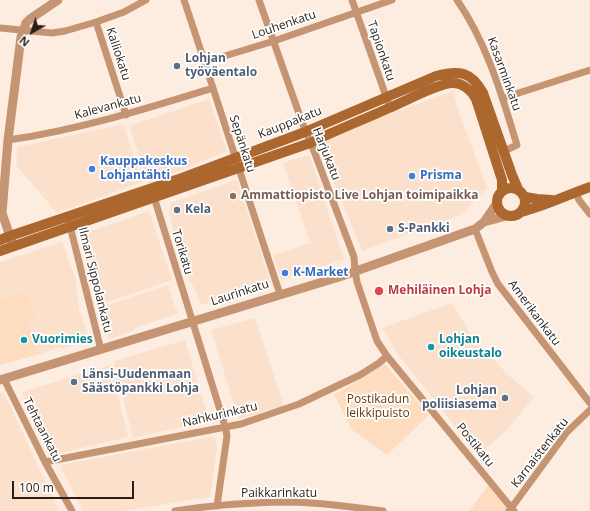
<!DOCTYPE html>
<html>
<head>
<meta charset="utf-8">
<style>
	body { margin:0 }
	#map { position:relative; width:590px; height:511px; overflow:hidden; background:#fdede0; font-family:"Open Sans",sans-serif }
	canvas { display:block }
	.north { position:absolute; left:12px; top:12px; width:40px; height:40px; -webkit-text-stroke:3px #fff; paint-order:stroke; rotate:219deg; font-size:11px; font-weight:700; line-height:16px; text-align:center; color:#281e16 }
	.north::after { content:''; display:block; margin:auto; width:14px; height:18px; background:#281e16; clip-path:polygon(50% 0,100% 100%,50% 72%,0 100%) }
	.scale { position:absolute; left:12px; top:481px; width:122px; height:18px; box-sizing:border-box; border:2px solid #281e16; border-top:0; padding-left:5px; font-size:12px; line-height:14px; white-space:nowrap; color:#281e16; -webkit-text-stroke:3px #fff; paint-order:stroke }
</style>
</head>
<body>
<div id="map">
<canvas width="590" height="511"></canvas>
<div class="north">N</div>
<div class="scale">100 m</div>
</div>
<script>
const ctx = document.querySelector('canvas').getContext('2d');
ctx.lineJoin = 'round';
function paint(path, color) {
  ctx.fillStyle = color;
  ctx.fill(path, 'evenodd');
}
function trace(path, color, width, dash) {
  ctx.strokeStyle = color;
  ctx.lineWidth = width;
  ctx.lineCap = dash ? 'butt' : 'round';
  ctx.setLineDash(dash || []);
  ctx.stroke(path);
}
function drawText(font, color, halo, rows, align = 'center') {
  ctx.font = font + ' "Open Sans",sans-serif';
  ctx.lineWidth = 3.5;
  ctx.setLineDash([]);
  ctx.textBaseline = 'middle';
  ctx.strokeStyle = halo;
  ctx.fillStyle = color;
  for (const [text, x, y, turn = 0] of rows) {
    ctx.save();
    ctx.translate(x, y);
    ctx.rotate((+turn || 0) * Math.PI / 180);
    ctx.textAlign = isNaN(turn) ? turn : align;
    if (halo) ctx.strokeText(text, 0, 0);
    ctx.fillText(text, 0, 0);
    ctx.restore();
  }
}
paint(new Path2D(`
	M 453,91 L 459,112 L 487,188 L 461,215 L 362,251 L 318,144 L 360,125 Z
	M 209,99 L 227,151 L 149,184 L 129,126 Z
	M 123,124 L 142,182 L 57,213 L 16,165 L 17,147 Z
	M 309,155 L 344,259 L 281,280 L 273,255 L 310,243 L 283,163 Z
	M 237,180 L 271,283 L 245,292 L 238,292 L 201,305 L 196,291 L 187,276 L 182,261 L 169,214 L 170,203 Z
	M 149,211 L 172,280 L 98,305 L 83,234 Z
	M 62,242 L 75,278 L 79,309 L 88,337 L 79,340 L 79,343 L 62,349 L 59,347 L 40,354 L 28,324 L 36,321 L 26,292 L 0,301 L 0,262 Z
	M 168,285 L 177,314 L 134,328 L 135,330 L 109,339 L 99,308 Z
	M 452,303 L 471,335 L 508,375 L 534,397 L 505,432 L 478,455 L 400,357 L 382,328 Z
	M 255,318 L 284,406 L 239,419 L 236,412 L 211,330 Z
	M 185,340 L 208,417 L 207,420 L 205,422 L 133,438 L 114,361 Z
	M 110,365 L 128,437 L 52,455 L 50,455 L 47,451 L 22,392 Z
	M 3,392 L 12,410 L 59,511 L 0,511 L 0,393 Z
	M 210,437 L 213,437 L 216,440 L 217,450 L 210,497 L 121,511 L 83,511 L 60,465 Z`), '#fbe0cb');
paint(new Path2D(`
	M 26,291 L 36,321 L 28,324 L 40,354 L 0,365 L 0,301 Z
	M 385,364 L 429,415 L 387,455 L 352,430 L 334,395 Z
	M 489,484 L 508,509 L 507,511 L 469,511 Z`), '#fedcbf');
trace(new Path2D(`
	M 184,0 C 217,98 247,196 280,294
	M 259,0 L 302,122 L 314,151 L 354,257 L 355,271 L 357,282 L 377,341 L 387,356 L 514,511
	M 352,0 L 388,102
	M 457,0 C 487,43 502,96 517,145 L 504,151
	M 96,22 L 126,115
	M 0,28 L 52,33 L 65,31 L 96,22 L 124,12 L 146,0
	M 205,62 L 274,41 L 392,0
	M 503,98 L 590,70
	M 8,140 C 78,130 145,109 213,88
	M 576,192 L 579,200 L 590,214
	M 153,194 L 225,426 L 227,436 L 217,506
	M 69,222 L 101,350
	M 475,229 L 492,272 L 498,284 L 590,403
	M 4,379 L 45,462 L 72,511
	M 45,462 L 241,424 L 299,404 L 360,375 L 379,363 L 387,356
	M 175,511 C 213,505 256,502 294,502 C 324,503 354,507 383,511
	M 509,511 L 567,432 L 590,410`), '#c59573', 7);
trace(new Path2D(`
	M 484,222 L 506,216
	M 12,242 L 2,213 L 8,140 L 21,37 L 26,23 L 30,19 L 58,0
	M 0,380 L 339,277 L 475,229 L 484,222 L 497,203`), '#c59573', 9);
trace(new Path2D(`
	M497 202a14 14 0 1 1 28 0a14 14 0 1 1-28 0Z
	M 525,197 L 537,199 L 552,200
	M 521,212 C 545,206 567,195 590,187
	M 0,240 L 10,236 L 182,178 L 305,132 L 436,76 C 459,70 471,71 483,93 L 512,175 L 518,189
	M 0,251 L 310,143 C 336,130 363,120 389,108 C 406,101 434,85 451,83 C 462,82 471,90 476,99 L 502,180 L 502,191`), '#ac672f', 10);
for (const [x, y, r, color] of [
	[177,66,4,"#5c6f8a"],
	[92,169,4,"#3f7fe0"],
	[412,176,4,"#3f7fe0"],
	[233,196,4,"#8d6e63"],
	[177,210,4,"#5c6f8a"],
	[390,229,4,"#5c6f8a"],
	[285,273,4,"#3f7fe0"],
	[379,291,5,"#e0444e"],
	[24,340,4,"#0f9aa8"],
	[431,347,4,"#0f9aa8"],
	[74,382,4,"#5c6f8a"],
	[505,398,4,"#5c6f8a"]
]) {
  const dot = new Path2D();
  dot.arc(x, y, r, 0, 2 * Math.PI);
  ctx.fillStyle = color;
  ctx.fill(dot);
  trace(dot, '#fff', 1.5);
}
drawText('12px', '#281e16', '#fff', [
	["Louhenkatu",284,25,-19],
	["Tapionkatu",381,51,71],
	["Kalliokatu",118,54,72],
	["Kasarminkatu",504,74,70],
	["Kalevankatu",108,107,-15],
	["Kauppakatu",290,123,-22],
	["Sepänkatu",242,144,72],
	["Harjukatu",326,154,68],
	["Torikatu",182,252,73],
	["Ilmari Sippolankatu",95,280,76],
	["Laurinkatu",240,293,-18],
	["Amerikankatu",534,313,53],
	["Nahkurinkatu",220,415,-13],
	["Tehtaankatu",42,430,63],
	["Postikatu",475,445,51],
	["Karnaistenkatu",540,453,-52],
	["Paikkarinkatu",279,494]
]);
drawText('bold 12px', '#4e5e75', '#fff', [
	["Lohjan",185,59],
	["työväentalo",185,73],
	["Kela",185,210],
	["S-Pankki",398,229],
	["Länsi-Uudenmaan",82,375],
	["Säästöpankki Lohja",82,389],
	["Lohjan",497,391,"right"],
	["poliisiasema",497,405,"right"]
], 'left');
drawText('bold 12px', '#366cbe', '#fff', [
	["Kauppakeskus",100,162],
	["Lohjantähti",100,176],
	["Prisma",420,176],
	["K-Market",293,273]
], 'left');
drawText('bold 12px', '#785e54', '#fff', [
	["Ammattiopisto Live Lohjan toimipaikka",241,196]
], 'left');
drawText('bold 12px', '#be3a42', '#fff', [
	["Mehiläinen Lohja",388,291]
], 'left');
drawText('bold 12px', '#0d838f', '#fff', [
	["Vuorimies",32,340],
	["Lohjan",439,340],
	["oikeustalo",439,354]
], 'left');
drawText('12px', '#643a0d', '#fff', [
	["Postikadun",378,400],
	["leikkipuisto",378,414]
]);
</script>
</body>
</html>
